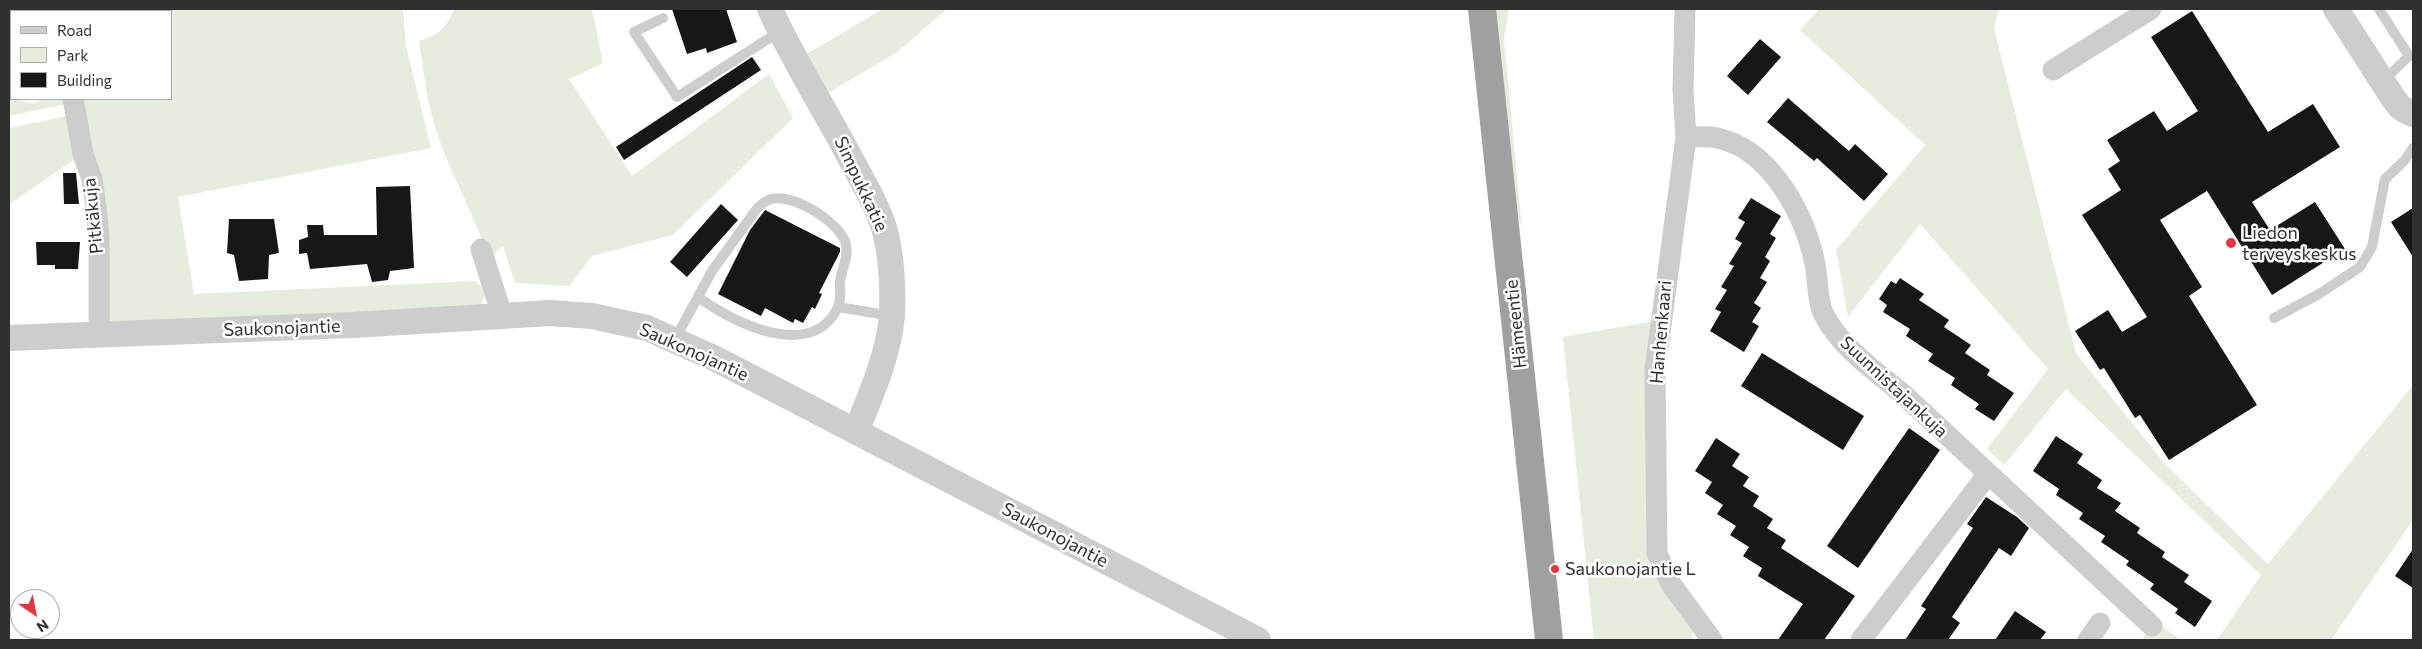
<!DOCTYPE html>
<html>
<head>
<meta charset="utf-8">
<style>
	body { margin:0 }
	#map { position:relative; width:2422px; height:649px; overflow:hidden; background:#fff; font-family:Commissioner,sans-serif }
	canvas { display:block }
	.frame { position:absolute; inset:0; border:10px solid #303030; pointer-events:none }
	.legend { position:absolute; left:10px; top:10px; width:162px; height:90px; box-sizing:border-box; background:#fff; border:1px solid #acacac; margin:0; padding:6px 9px; list-style:none; font-size:15px; color:#303030 }
	.legend li { display:flex; align-items:center; gap:10px; height:25px }
	.legend b { width:25px; border:1px solid #acacac }
	.north { position:absolute; left:10px; top:589px; width:50px; height:50px; box-sizing:border-box; background:#fff; border:1px solid #acacac; border-radius:50%; rotate:147deg; font-size:14px; font-weight:700; line-height:20px; text-align:center; color:#303030 }
	.north::after { content:''; display:block; margin:auto; width:18px; height:22px; background:#e13846; clip-path:polygon(50% 0,100% 100%,50% 72%,0 100%) }
</style>
</head>
<body>
<div id="map">
<canvas width="2422" height="649"></canvas>
<div class="frame"></div>
<ul class="legend">
<li><b style="height:6px;background:#cdcdcd"></b>Road</li>
<li><b style="height:14px;background:#e6eddf"></b>Park</li>
<li><b style="height:14px;background:#171717"></b>Building</li>
</ul>
<div class="north">N</div>
</div>
<script>
const ctx = document.querySelector('canvas').getContext('2d');
ctx.lineJoin = 'round';
function paint(path, color) {
  ctx.fillStyle = color;
  ctx.fill(path, 'evenodd');
}
function trace(path, color, width, dash) {
  ctx.strokeStyle = color;
  ctx.lineWidth = width;
  ctx.lineCap = dash ? 'butt' : 'round';
  ctx.setLineDash(dash || []);
  ctx.stroke(path);
}
function drawText(font, color, halo, rows, align = 'center') {
  ctx.font = font + ' Commissioner,sans-serif';
  ctx.lineWidth = 5;
  ctx.setLineDash([]);
  ctx.textBaseline = 'middle';
  ctx.strokeStyle = halo;
  ctx.fillStyle = color;
  for (const [text, x, y, turn = 0] of rows) {
    ctx.save();
    ctx.translate(x, y);
    ctx.rotate((+turn || 0) * Math.PI / 180);
    ctx.textAlign = isNaN(turn) ? turn : align;
    if (halo) ctx.strokeText(text, 0, 0);
    ctx.fillText(text, 0, 0);
    ctx.restore();
  }
}
paint(new Path2D(`
	M 73,9 L 403,9 L 406,46 L 431,148 L 178,197 L 194,294 L 475,281 L 482,287 L 485,296 L 481,304 L 472,310 L 107,324 L 79,99 L 171,99 L 171,11 L 74,11 Z
	M 454,9 L 592,9 L 603,63 L 569,79 L 632,176 L 769,74 L 793,118 L 673,235 L 592,256 L 569,286 L 515,283 L 503,246 L 489,259 C 473,209 444,164 431,113 C 425,90 423,65 419,41 C 438,35 447,28 454,9 Z
	M 883,9 L 947,9 L 896,53 L 828,93 L 805,55 Z
	M 1495,9 L 1509,9 L 1504,39 L 1522,229 L 1518,215 L 1503,100 Z
	M 1819,9 L 1999,9 L 1994,28 L 2076,353 L 2166,465 L 2268,564 L 2413,385 L 2413,520 L 2331,640 L 2217,640 L 2261,575 L 2066,389 L 2004,465 L 1987,449 L 2048,369 L 1920,224 L 1848,317 L 1836,250 L 1925,145 L 1800,30 Z
	M 9,97 L 33,104 L 44,99 L 67,99 L 67,104 L 9,116 Z
	M 67,116 L 78,157 L 10,204 L 9,128 Z
	M 1660,320 L 1657,553 L 1694,617 L 1692,640 L 1594,640 L 1563,337 Z
	M 2155,621 L 2181,640 L 2145,640 L 2143,638 Z`), '#e6eddf');
paint(new Path2D(`
	M 672,9 L 726,9 L 737,42 L 707,53 L 706,48 L 687,54 Z
	M 2192,11 L 2268,132 L 2313,104 L 2340,147 L 2252,202 L 2270,230 L 2315,202 L 2345,249 L 2272,295 L 2207,191 L 2160,220 L 2202,287 L 2189,296 L 2257,405 L 2169,460 L 2140,415 L 2135,418 L 2104,368 L 2100,370 L 2075,331 L 2108,310 L 2122,332 L 2147,317 L 2082,215 L 2121,190 L 2108,169 L 2120,161 L 2107,140 L 2154,111 L 2167,131 L 2198,111 L 2151,37 Z
	M 1760,39 L 1781,57 L 1748,95 L 1727,76 Z
	M 752,57 L 761,70 L 624,160 L 616,147 Z
	M 1788,98 L 1849,151 L 1855,144 L 1888,174 L 1864,201 L 1817,158 L 1814,161 L 1767,122 Z
	M 63,173 L 76,173 L 79,204 L 64,204 Z
	M 410,186 L 414,268 L 390,271 L 388,280 L 372,282 L 367,264 L 310,269 L 307,253 L 299,254 L 299,240 L 308,237 L 307,225 L 323,225 L 324,235 L 377,235 L 376,187 Z
	M 1751,198 L 1781,216 L 1770,234 L 1776,238 L 1765,257 L 1770,261 L 1760,278 L 1767,282 L 1754,303 L 1761,308 L 1752,322 L 1759,326 L 1744,352 L 1710,331 L 1721,312 L 1715,309 L 1727,290 L 1721,287 L 1734,266 L 1729,264 L 1742,243 L 1735,239 L 1745,222 L 1738,218 Z
	M 721,204 L 738,220 L 687,277 L 670,262 Z
	M 2413,208 L 2413,257 L 2391,222 Z
	M 765,210 L 840,248 L 840,252 L 819,293 L 822,294 L 815,309 L 812,307 L 803,323 L 795,319 L 793,323 L 765,308 L 761,316 L 718,294 L 750,230 Z
	M 229,219 L 274,219 L 279,253 L 269,255 L 268,279 L 239,281 L 234,255 L 227,253 Z
	M 36,242 L 80,242 L 78,269 L 55,269 L 55,265 L 37,265 Z
	M 1900,278 L 1924,294 L 1919,300 L 1949,320 L 1944,327 L 1971,345 L 1965,353 L 1990,370 L 1987,375 L 2014,393 L 1994,421 L 1975,409 L 1979,404 L 1951,385 L 1955,378 L 1928,361 L 1933,354 L 1906,336 L 1910,329 L 1883,312 L 1887,305 L 1879,299 L 1891,281 L 1896,284 Z
	M 1762,353 L 1864,416 L 1843,450 L 1741,386 Z
	M 1909,428 L 1940,450 L 1858,568 L 1827,546 Z
	M 2056,436 L 2083,454 L 2077,463 L 2102,480 L 2097,488 L 2121,503 L 2115,511 L 2140,528 L 2137,533 L 2165,552 L 2162,557 L 2189,575 L 2184,582 L 2212,601 L 2195,627 L 2175,613 L 2178,609 L 2150,589 L 2154,584 L 2126,565 L 2129,561 L 2101,542 L 2105,536 L 2079,519 L 2083,513 L 2056,495 L 2059,489 L 2033,471 Z
	M 1716,438 L 1740,454 L 1732,466 L 1749,477 L 1743,486 L 1759,496 L 1753,506 L 1773,519 L 1767,528 L 1786,540 L 1781,548 L 1855,596 L 1824,640 L 1778,640 L 1803,604 L 1758,576 L 1762,568 L 1743,556 L 1749,547 L 1730,535 L 1736,526 L 1717,514 L 1723,505 L 1705,493 L 1712,482 L 1695,471 Z
	M 1986,497 L 2017,517 L 2029,528 L 2011,556 L 1999,548 L 1952,617 L 1960,623 L 1948,640 L 1905,640 L 1926,609 L 1921,606 L 1973,528 L 1967,524 Z
	M 2413,549 L 2413,588 L 2395,576 Z
	M 2015,611 L 2046,632 L 2040,640 L 1995,640 Z`), '#171717');
trace(new Path2D(`
	M 2379,9 L 2409,56 L 2383,81
	M 663,18 L 634,32 L 677,97 L 779,32
	M 838,307 L 892,316
	M 2274,318 L 2319,294 L 2360,267 L 2372,247 L 2385,179 L 2404,161 L 2413,148
	M 675,339 L 712,271 L 756,210 C 760,205 765,201 771,199 C 793,193 840,222 846,244 C 849,256 842,269 840,281 C 839,290 842,299 838,307 C 812,363 732,322 698,297`), '#cdcdcd', 10);
trace(new Path2D(`
	M 68,9 L 68,11
	M 1685,9 L 1683,90 L 1686,137 L 1655,370 L 1657,553 L 1671,584 L 1712,640
	M 2053,70 L 2151,9
	M 73,99 L 83,154 L 92,179 L 96,207 L 99,237 L 99,336
	M 1686,137 C 1696,137 1707,136 1717,138 C 1771,149 1805,215 1815,264 C 1818,279 1817,299 1823,313 C 1840,347 1874,370 1903,394 L 2152,626
	M 481,249 L 502,315
	M 1861,640 L 1988,474
	M 2088,640 L 2100,623`), '#cdcdcd', 21);
trace(new Path2D(`
	M 770,9 C 794,62 826,111 853,163 C 865,186 880,210 886,235 C 892,261 893,289 892,315 C 889,354 871,395 856,431
	M 2336,9 L 2393,98 L 2401,108 L 2413,114
	M 9,338 L 353,325 L 550,313 L 592,316 L 647,328 L 714,358 L 1258,640`), '#cdcdcd', 26);
trace(new Path2D(`
	M 1482,9 L 1549,640`), '#a0a0a0', 28);
for (const [x, y, r, color] of [
	[2231,243,6,"#e13846"],
	[1555,569,5,"#e13846"]
]) {
  const dot = new Path2D();
  dot.arc(x, y, r, 0, 2 * Math.PI);
  ctx.fillStyle = color;
  ctx.fill(dot);
  trace(dot, '#fff', 2);
}
drawText('18px', '#303030', '#fff', [
	["Simpukkatie",861,184,65],
	["Pitkäkuja",93,216,-96],
	["Hämeentie",1516,324,-96],
	["Saukonojantie",282,328,-2],
	["Hanhenkaari",1661,332,-85],
	["Saukonojantie",694,352,24],
	["Suunnistajankuja",1894,387,43],
	["Saukonojantie",1055,535,28]
]);
drawText('18px', '#303030', '#fff', [
	["Liedon",2242,233],
	["terveyskeskus",2242,254],
	["Saukonojantie L",1565,569]
], 'left');
</script>
</body>
</html>
